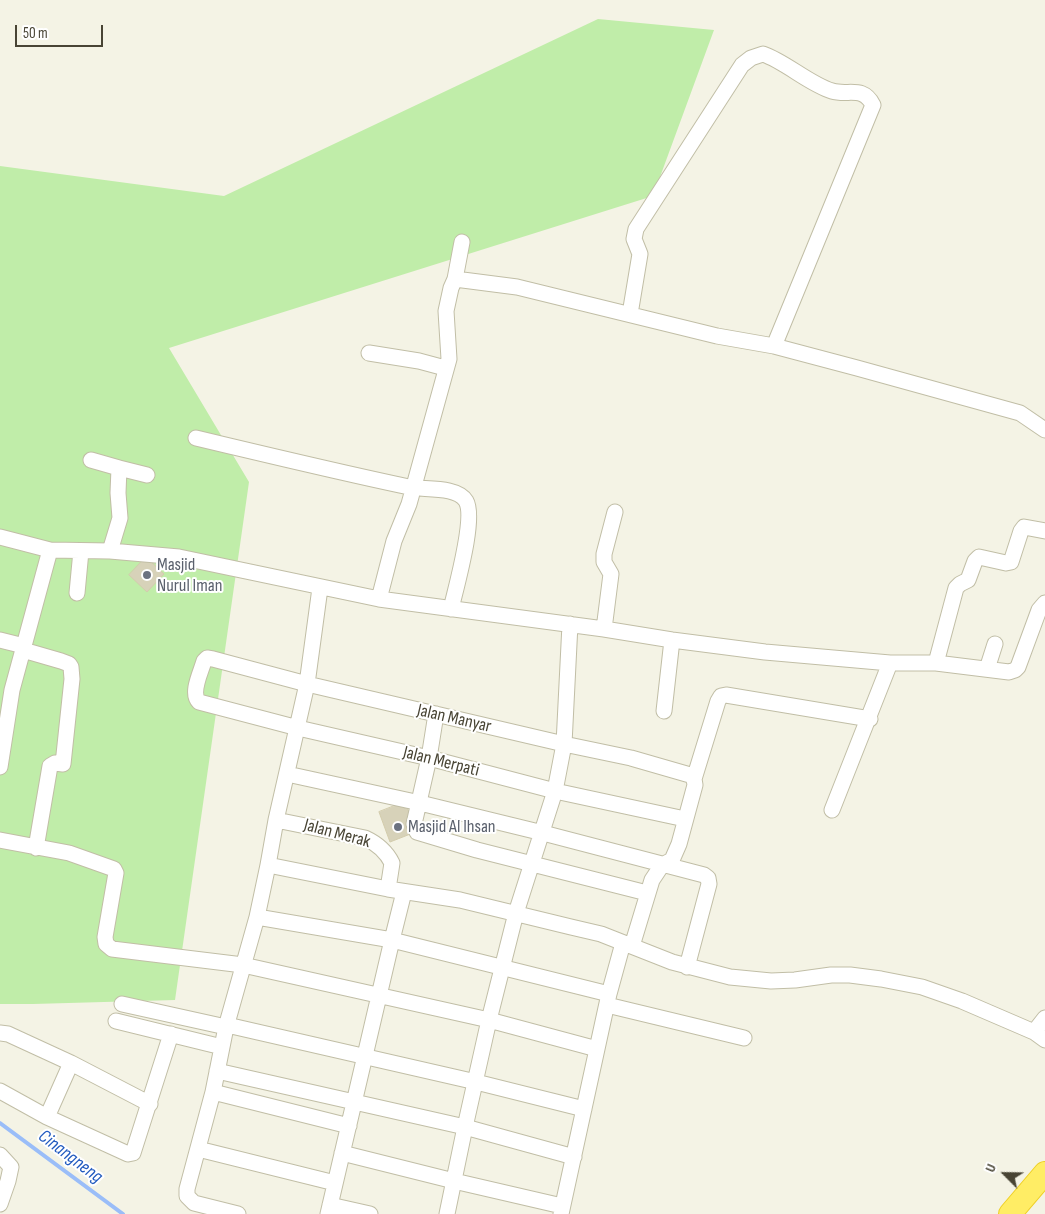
<!DOCTYPE html>
<html>
<head>
<meta charset="utf-8">
<style>
	body { margin:0 }
	#map { position:relative; width:1045px; height:1214px; overflow:hidden; background:#f4f3e5; font-family:"Sofia Sans Condensed",sans-serif }
	canvas { display:block }
	.north { position:absolute; left:980px; top:1149px; width:50px; height:50px; -webkit-text-stroke:4px #fff; paint-order:stroke; rotate:293deg; font-size:14px; font-weight:700; line-height:20px; text-align:center; color:#484434 }
	.north::after { content:''; display:block; margin:auto; width:18px; height:22px; background:#484434; clip-path:polygon(50% 0,100% 100%,50% 72%,0 100%) }
	.scale { position:absolute; left:15px; top:25px; width:88px; height:22px; box-sizing:border-box; border:2px solid #484434; border-top:0; padding-left:6px; font-size:15px; line-height:18px; white-space:nowrap; color:#484434; -webkit-text-stroke:4px #fff; paint-order:stroke }
</style>
</head>
<body>
<div id="map">
<canvas width="1045" height="1214"></canvas>
<div class="north">U</div>
<div class="scale">50 m</div>
</div>
<script>
const ctx = document.querySelector('canvas').getContext('2d');
ctx.lineJoin = 'round';
function paint(path, color) {
  ctx.fillStyle = color;
  ctx.fill(path, 'evenodd');
}
function trace(path, color, width, dash) {
  ctx.strokeStyle = color;
  ctx.lineWidth = width;
  ctx.lineCap = dash ? 'butt' : 'round';
  ctx.setLineDash(dash || []);
  ctx.stroke(path);
}
function drawText(font, color, halo, rows, align = 'center') {
  ctx.font = font + ' "Sofia Sans Condensed",sans-serif';
  ctx.lineWidth = 4;
  ctx.setLineDash([]);
  ctx.textBaseline = 'middle';
  ctx.strokeStyle = halo;
  ctx.fillStyle = color;
  for (const [text, x, y, turn = 0] of rows) {
    ctx.save();
    ctx.translate(x, y);
    ctx.rotate((+turn || 0) * Math.PI / 180);
    ctx.textAlign = isNaN(turn) ? turn : align;
    if (halo) ctx.strokeText(text, 0, 0);
    ctx.fillText(text, 0, 0);
    ctx.restore();
  }
}
paint(new Path2D(`
	M 598,19 L 714,30 L 653,196 L 169,348 L 249,482 L 175,1000 L 33,1004 L 0,1004 L 0,166 L 224,196 Z`), '#c0eda9');
trace(new Path2D(`
	M 0,1123 L 123,1214`), '#9abdf8', 4);
const building = new Path2D(`
	M 146,557 L 164,574 L 147,592 L 129,575 Z
	M 402,803 L 404,808 L 407,807 L 412,821 L 413,833 L 390,842 L 379,812 Z`);
paint(building, '#d7d2b9');
trace(building, '#d3ccac', 1);
const minor = new Path2D(`
	M 455,279 L 462,242
	M 630,314 L 640,254 L 634,239 L 636,229 L 742,65 L 751,58 L 763,54 C 786,62 809,84 832,91 C 848,96 863,85 873,105 L 774,346
	M 369,353 L 419,361 L 445,368
	M 196,438 C 267,455 338,472 409,487 C 425,490 457,486 466,501 C 476,518 456,587 451,609
	M 91,460 L 119,468 L 118,493 L 120,518 L 110,551
	M 119,468 L 147,475
	M 0,537 L 50,550 L 110,551 L 179,557 L 379,599 L 604,629 L 672,640 L 765,652 L 890,663 L 936,663 L 1009,672 L 1015,670 L 1018,667 L 1039,610 L 1045,603
	M 320,588 L 307,684 L 276,820 L 268,865 L 388,889 L 460,900 L 571,927 L 601,934 L 672,962 L 730,977 L 771,981 L 795,980 L 831,975 L 850,975 L 881,979 L 922,987 L 962,1001 L 1034,1032 L 1045,1040
	M 77,593 L 81,551
	M 379,599 L 394,541 L 409,504 L 449,359 L 446,311 L 451,288 L 455,279 L 517,287 L 717,336 L 774,346 L 857,368 L 1020,413 L 1045,430
	M 604,629 L 611,574 L 604,562 L 604,554 L 615,512
	M 0,640 L 24,646
	M 23,650 L 61,661 L 69,664 L 71,667 L 72,679 L 63,764 L 55,763 L 50,766 L 36,848
	M 936,663 L 956,588 L 960,584 L 968,580 L 975,561 L 979,557 L 1006,563 L 1011,562 L 1021,531 L 1024,527 L 1045,531
	M 987,669 L 995,644
	M 664,711 L 672,640
	M 436,714 L 429,758 L 414,824 L 417,832 L 477,850 L 647,893
	M 0,767 L 12,690 L 50,550
	M 287,774 L 420,803 L 543,833 L 704,875 L 708,878 L 709,884 L 687,967
	M 832,810 L 890,663
	M 685,819 L 555,791 L 429,758 L 298,728 L 199,702 C 190,693 201,672 204,661 L 207,658 L 213,659 L 307,684 L 564,744 L 631,758 L 690,775 L 694,779
	M 276,820 L 365,838 C 378,844 386,851 392,863 L 388,889
	M 0,840 L 69,853 L 114,869 L 116,873 L 105,937 L 106,944 L 112,949 L 243,965 L 489,1020 L 465,1127 L 447,1214
	M 404,892 L 392,940 L 609,994
	M 257,917 L 392,940 L 328,1214
	M 632,946 L 652,880 L 662,865 L 672,860 L 679,844 L 695,785 L 694,779 L 718,701 L 721,696 L 726,695 L 870,719
	M 122,1004 L 226,1027
	M 607,1005 L 744,1038
	M 116,1021 L 222,1047
	M 227,1025 L 476,1082 L 584,1109
	M 1034,1032 L 1045,1018
	M 0,1033 L 8,1034 L 71,1063 L 150,1104
	M 597,1049 L 609,994 L 623,943
	M 217,1071 L 465,1127 L 574,1157
	M 0,1091 L 47,1117 L 128,1154 L 133,1153 L 171,1034
	M 213,1092 L 349,1126
	M 47,1117 L 71,1063
	M 198,1149 L 335,1183
	M 342,1153 L 454,1181 L 562,1206
	M 0,1155 L 11,1167 L 8,1181 L 0,1204
	M 330,1205 L 370,1214
	M 238,1214 L 194,1203 L 187,1196 L 187,1189 L 213,1092 L 226,1027 L 257,917 L 268,865
	M 561,1214 L 597,1049 L 489,1020 L 516,913 L 555,791 L 564,744 L 570,624`);
const highway = new Path2D(`
	M 1010,1214 L 1045,1173`);
trace(minor, '#c1bea6', 17);
trace(highway, '#eecf25', 24);
trace(minor, '#fff', 15);
trace(highway, '#ffed65', 22);
for (const [x, y, r, color] of [
	[147,575,5,"#6b7280"],
	[398,827,5,"#6b7280"]
]) {
  const dot = new Path2D();
  dot.arc(x, y, r, 0, 2 * Math.PI);
  ctx.fillStyle = color;
  ctx.fill(dot);
  trace(dot, '#fff', 2);
}
drawText('18px', '#5b616d', '#fff', [
	["Masjid",157,565],
	["Nurul Iman",157,586],
	["Masjid Al Ihsan",408,827]
], 'left');
drawText('18px', '#484434', '#fff', [
	["Jalan Manyar",454,719,13],
	["Jalan Merpati",441,762,14],
	["Jalan Merak",337,834,15]
]);
drawText('italic 19px', '#215abf', '#fff', [
	["Cinangneng",70,1157,37]
]);
</script>
</body>
</html>
